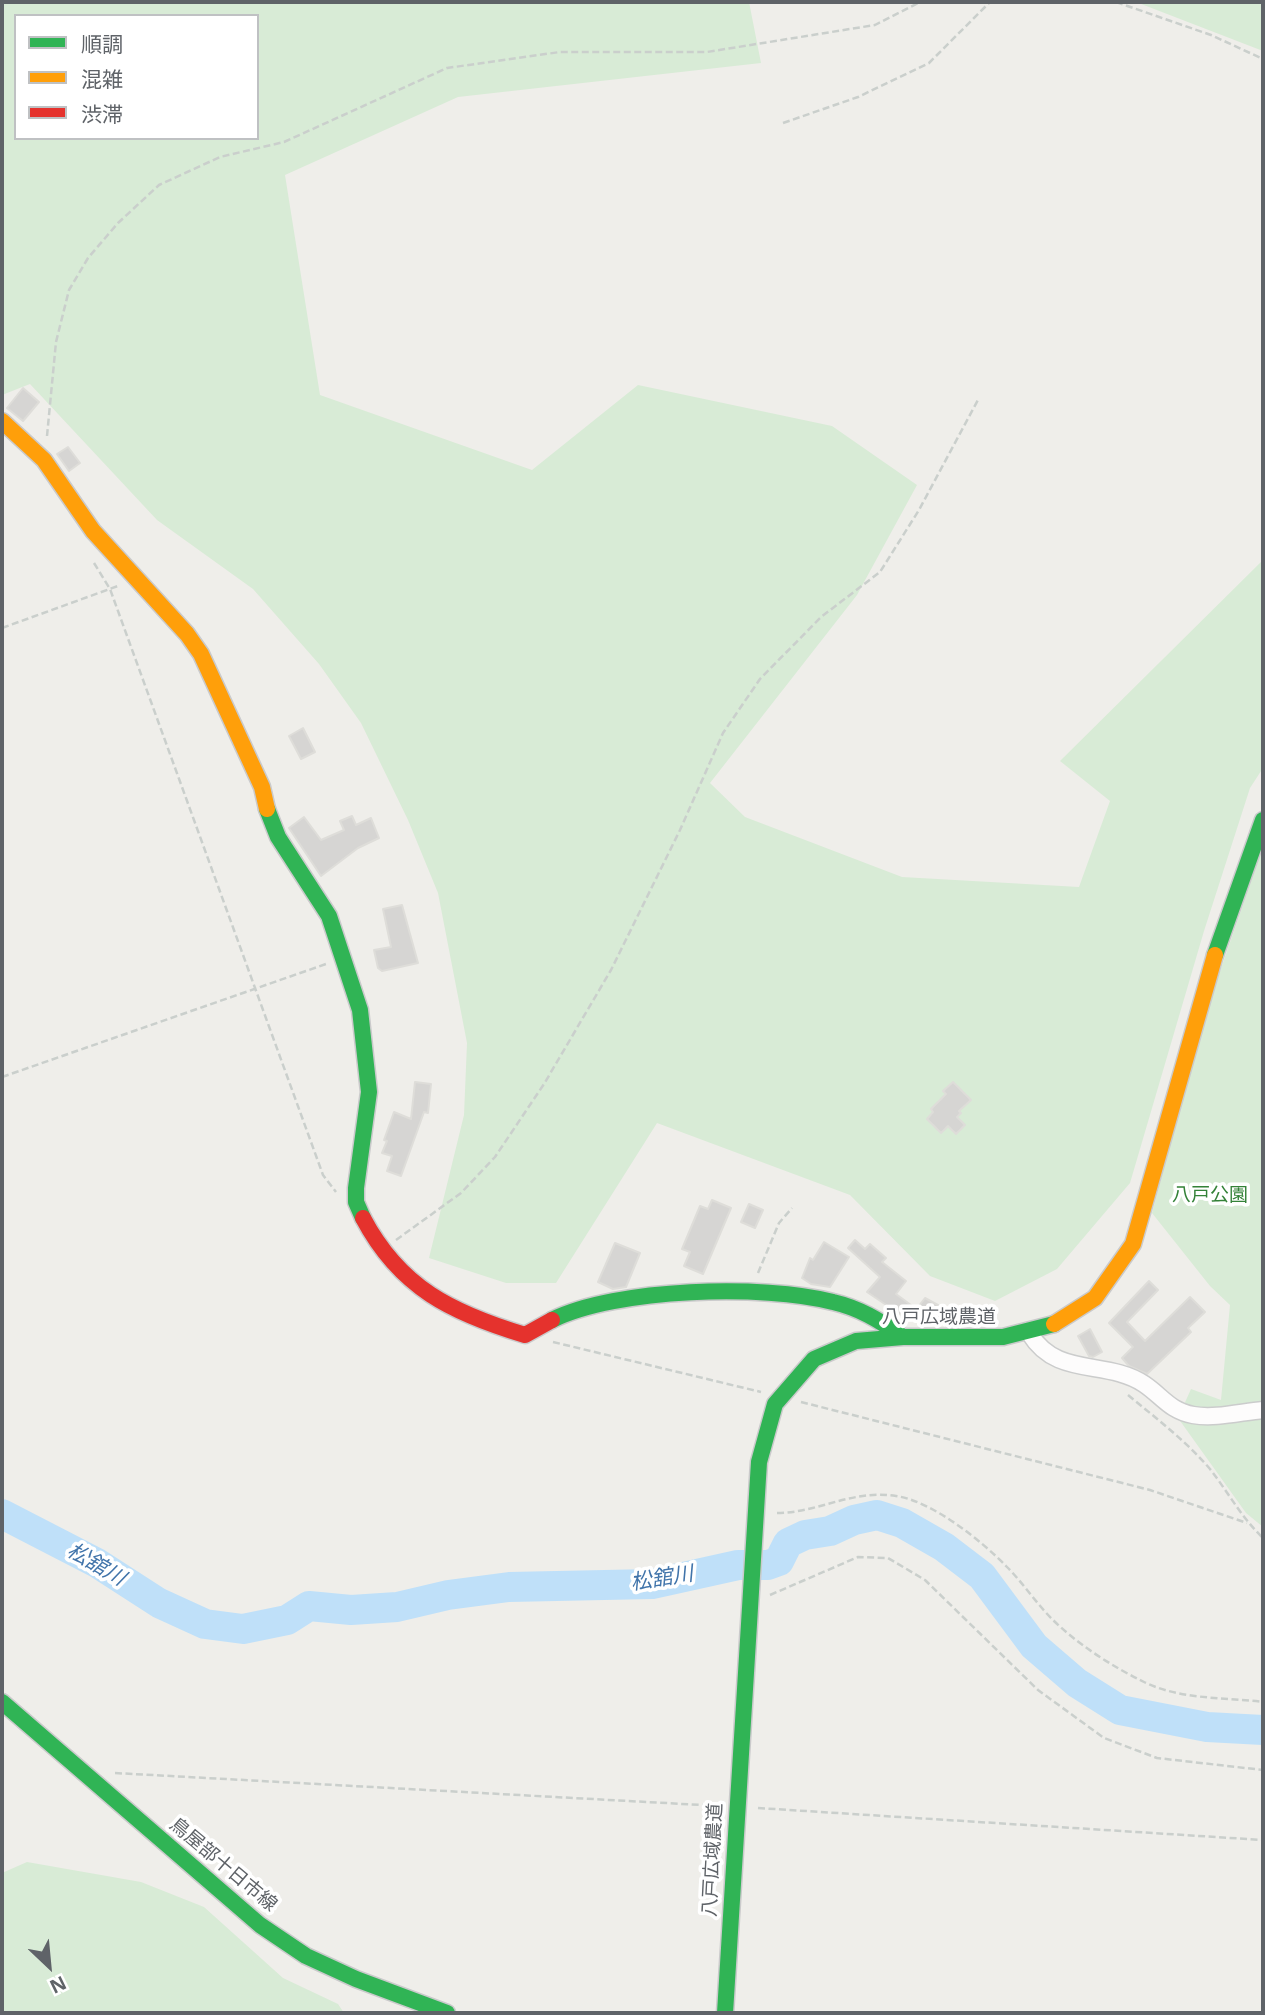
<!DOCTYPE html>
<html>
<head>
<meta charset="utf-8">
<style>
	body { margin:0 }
	#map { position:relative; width:1265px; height:2015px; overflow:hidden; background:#efeeea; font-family:"Open Sans","Noto Sans JP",sans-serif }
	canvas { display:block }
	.frame { position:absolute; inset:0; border:4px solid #5f6368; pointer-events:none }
	.legend { position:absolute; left:14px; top:14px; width:245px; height:126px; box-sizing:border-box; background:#fff; border:2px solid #bfc1c3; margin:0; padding:9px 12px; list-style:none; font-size:21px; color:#5f6368 }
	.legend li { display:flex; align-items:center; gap:14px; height:35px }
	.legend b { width:35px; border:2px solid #bfc1c3 }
	.north { position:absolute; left:14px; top:1931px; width:70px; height:70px; -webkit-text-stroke:5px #fff; paint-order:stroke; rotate:154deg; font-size:19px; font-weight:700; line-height:28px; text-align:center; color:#5f6368 }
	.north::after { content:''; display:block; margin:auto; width:24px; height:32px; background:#5f6368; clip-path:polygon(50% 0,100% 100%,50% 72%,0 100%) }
</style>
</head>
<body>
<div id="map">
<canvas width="1265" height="2015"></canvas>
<div class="frame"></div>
<ul class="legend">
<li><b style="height:9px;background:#30b455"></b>順調</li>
<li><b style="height:9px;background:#ff9f0a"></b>混雑</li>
<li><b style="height:9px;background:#e5322d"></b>渋滞</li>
</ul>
<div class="north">N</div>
</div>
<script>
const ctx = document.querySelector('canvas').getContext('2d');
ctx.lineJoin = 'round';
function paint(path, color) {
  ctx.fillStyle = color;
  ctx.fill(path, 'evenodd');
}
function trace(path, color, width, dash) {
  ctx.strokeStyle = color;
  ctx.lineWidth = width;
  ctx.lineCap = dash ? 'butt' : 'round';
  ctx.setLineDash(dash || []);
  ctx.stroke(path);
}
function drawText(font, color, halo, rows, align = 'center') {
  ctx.font = font + ' "Open Sans","Noto Sans JP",sans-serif';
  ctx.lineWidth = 7;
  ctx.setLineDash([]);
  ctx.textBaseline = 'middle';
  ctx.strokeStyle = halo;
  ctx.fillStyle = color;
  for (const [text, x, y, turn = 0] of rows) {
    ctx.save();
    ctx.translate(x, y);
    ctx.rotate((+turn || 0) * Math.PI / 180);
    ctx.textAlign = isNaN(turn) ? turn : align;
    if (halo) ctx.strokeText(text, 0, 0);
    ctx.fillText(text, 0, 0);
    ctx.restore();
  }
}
paint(new Path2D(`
	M 2,2 L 749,2 L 761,63 L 458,97 L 285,175 L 320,395 L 532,470 L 638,385 L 832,426 L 917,485 L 857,595 L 710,783 L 745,817 L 902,877 L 1079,887 L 1110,801 L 1060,761 L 1263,560 L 1263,768 L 1250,788 L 1204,931 L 1130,1183 L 1057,1269 L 995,1301 L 930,1276 L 850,1195 L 657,1123 L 556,1283 L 506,1283 L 429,1258 L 464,1115 L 467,1043 L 438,893 L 408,820 L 361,723 L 319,664 L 253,589 L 157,520 L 30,384 L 2,395 ZM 16,16 L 257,16 L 257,138 L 16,138 Z
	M 1136,2 L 1263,2 L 1263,51 Z
	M 1263,847 L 1263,1527 L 1246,1513 L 1178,1418 L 1191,1389 L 1221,1400 L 1230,1305 L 1210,1286 L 1152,1213 L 1201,1026 Z
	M 27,1862 L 141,1882 L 204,1907 L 283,1978 L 338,2004 L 344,2013 L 2,2013 L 2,1873 Z`), '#d8ebd6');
trace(new Path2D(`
	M 2,1514 L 97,1563 L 159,1603 L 205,1624 L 243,1629 L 287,1620 L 309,1606 L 351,1610 L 397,1607 L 448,1595 L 509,1587 L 652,1584 L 738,1565 L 768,1565 L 779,1561 L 788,1543 L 805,1535 L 830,1531 L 854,1520 L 877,1515 L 902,1523 L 944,1547 L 982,1576 L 1034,1646 L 1077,1683 L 1120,1710 L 1207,1727 L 1263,1730`), '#bfe0f9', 30);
const building = new Path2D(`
	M 23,388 L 39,402 L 23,421 L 7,408 Z
	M 68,447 L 80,463 L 69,471 L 57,454 Z
	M 303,728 L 315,752 L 301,759 L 289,736 Z
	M 352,816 L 356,825 L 371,818 L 379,838 L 358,848 L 321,876 L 289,828 L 304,817 L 321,840 L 344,830 L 340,821 Z
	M 402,905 L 418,963 L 382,971 L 378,968 L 374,950 L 391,947 L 383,909 Z
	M 415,1082 L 431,1084 L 428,1113 L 424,1112 L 401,1176 L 387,1171 L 392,1156 L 382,1153 L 387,1141 L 384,1140 L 394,1112 L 411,1119 Z
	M 953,1082 L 971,1100 L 959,1111 L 961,1113 L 957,1117 L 965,1125 L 956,1134 L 948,1126 L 941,1133 L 927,1119 L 933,1112 L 931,1109 L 946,1094 L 943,1091 Z
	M 712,1200 L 731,1208 L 703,1274 L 684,1266 L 690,1252 L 682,1249 L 700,1206 L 708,1209 Z
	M 749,1204 L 763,1210 L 755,1228 L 741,1222 Z
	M 855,1240 L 865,1249 L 870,1244 L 886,1258 L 882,1262 L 906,1281 L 896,1294 L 915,1308 L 907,1319 L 867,1292 L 880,1277 L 848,1248 Z
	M 824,1242 L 849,1257 L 830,1287 L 811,1284 L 802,1278 L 810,1258 L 813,1260 Z
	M 615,1243 L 640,1253 L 626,1287 L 613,1289 L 598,1282 Z
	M 1149,1281 L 1158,1290 L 1127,1322 L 1145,1341 L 1190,1297 L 1205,1312 L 1188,1328 L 1191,1332 L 1147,1374 L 1129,1366 L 1122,1358 L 1133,1347 L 1109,1323 Z
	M 925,1298 L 947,1310 L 938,1323 L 933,1319 L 930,1322 L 915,1311 Z
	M 1090,1329 L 1102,1352 L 1093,1357 L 1089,1356 L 1078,1336 Z`);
paint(building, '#d6d5d3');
trace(building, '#deddd9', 2);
const street = new Path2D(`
	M 1030,1334 C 1057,1378 1106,1359 1144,1384 C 1162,1396 1170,1411 1193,1415 C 1215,1419 1241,1412 1263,1410`);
const fast = new Path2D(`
	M 267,809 L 278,837 L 329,916 L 360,1010 L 369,1092 L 356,1188 L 356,1202 L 363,1218
	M 1215,955 L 1263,820
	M 552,1320 C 616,1288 764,1284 833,1302 C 859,1308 879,1320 900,1335
	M 2,1702 L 260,1925 L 306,1956 L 356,1979 L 447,2013
	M 725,2013 L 759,1462 L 775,1404 L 814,1359 L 856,1341 L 903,1337 L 1003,1337 L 1054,1324`);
const slow = new Path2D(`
	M 2,421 L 44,460 L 93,531 L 187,634 L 201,654 L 262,787 L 267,809
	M 1054,1324 L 1095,1298 L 1133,1244 L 1215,955`);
const jam = new Path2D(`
	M 363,1218 C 400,1288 452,1313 525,1335 L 552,1320`);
trace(street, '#cbcccc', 19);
trace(fast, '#cacacb', 19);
trace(slow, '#cacacb', 19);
trace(jam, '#cacacb', 19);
trace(new Path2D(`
	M 1116,2 L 1211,35 L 1263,59
	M 783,123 L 858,97 L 929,63 L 990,2
	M 47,436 L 56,342 L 69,290 L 88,258 L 118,223 L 159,185 L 220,157 L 284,142 L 447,68 L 560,52 L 707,52 L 875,25 L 920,2
	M 94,563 L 110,589 L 323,1175 L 336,1192
	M 2,628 L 118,586
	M 2,1077 L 326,964
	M 396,1240 L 461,1193 L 495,1157 L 544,1084 L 611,970 L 680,830 L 723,733 L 760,679 L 821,617 L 880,572 L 919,510 L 979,398
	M 758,1273 L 779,1223 L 792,1208
	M 553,1342 L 761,1392
	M 1128,1395 C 1157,1419 1186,1441 1210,1469 C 1228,1492 1241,1517 1263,1538
	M 801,1402 L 1150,1490 L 1247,1523
	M 777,1513 C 818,1513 852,1489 896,1496 C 932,1501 982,1541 1007,1567 C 1023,1583 1036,1603 1052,1619 C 1077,1644 1113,1667 1144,1682 C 1181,1700 1223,1697 1263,1702
	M 770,1595 L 858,1557 L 888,1558 L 925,1580 L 1038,1690 L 1104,1738 L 1157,1758 L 1263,1770
	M 115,1773 L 720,1806
	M 758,1808 L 1263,1840`), '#cacfcc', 2.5, [7, 3.5]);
trace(street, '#fdfcfc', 16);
trace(fast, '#30b455', 16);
trace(slow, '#ff9f0a', 16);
trace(jam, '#e5322d', 16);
drawText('19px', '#348238', '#fff', [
	["八戸公園",1210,1196]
]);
drawText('19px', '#5f6368', '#fff', [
	["八戸広域農道",939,1318],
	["八戸広域農道",713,1860,-87],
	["鳥屋部十日市線",223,1865,40]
]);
drawText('italic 21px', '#4174aa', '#fff', [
	["松舘川",96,1565,30],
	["松舘川",662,1579,-9]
]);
</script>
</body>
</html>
